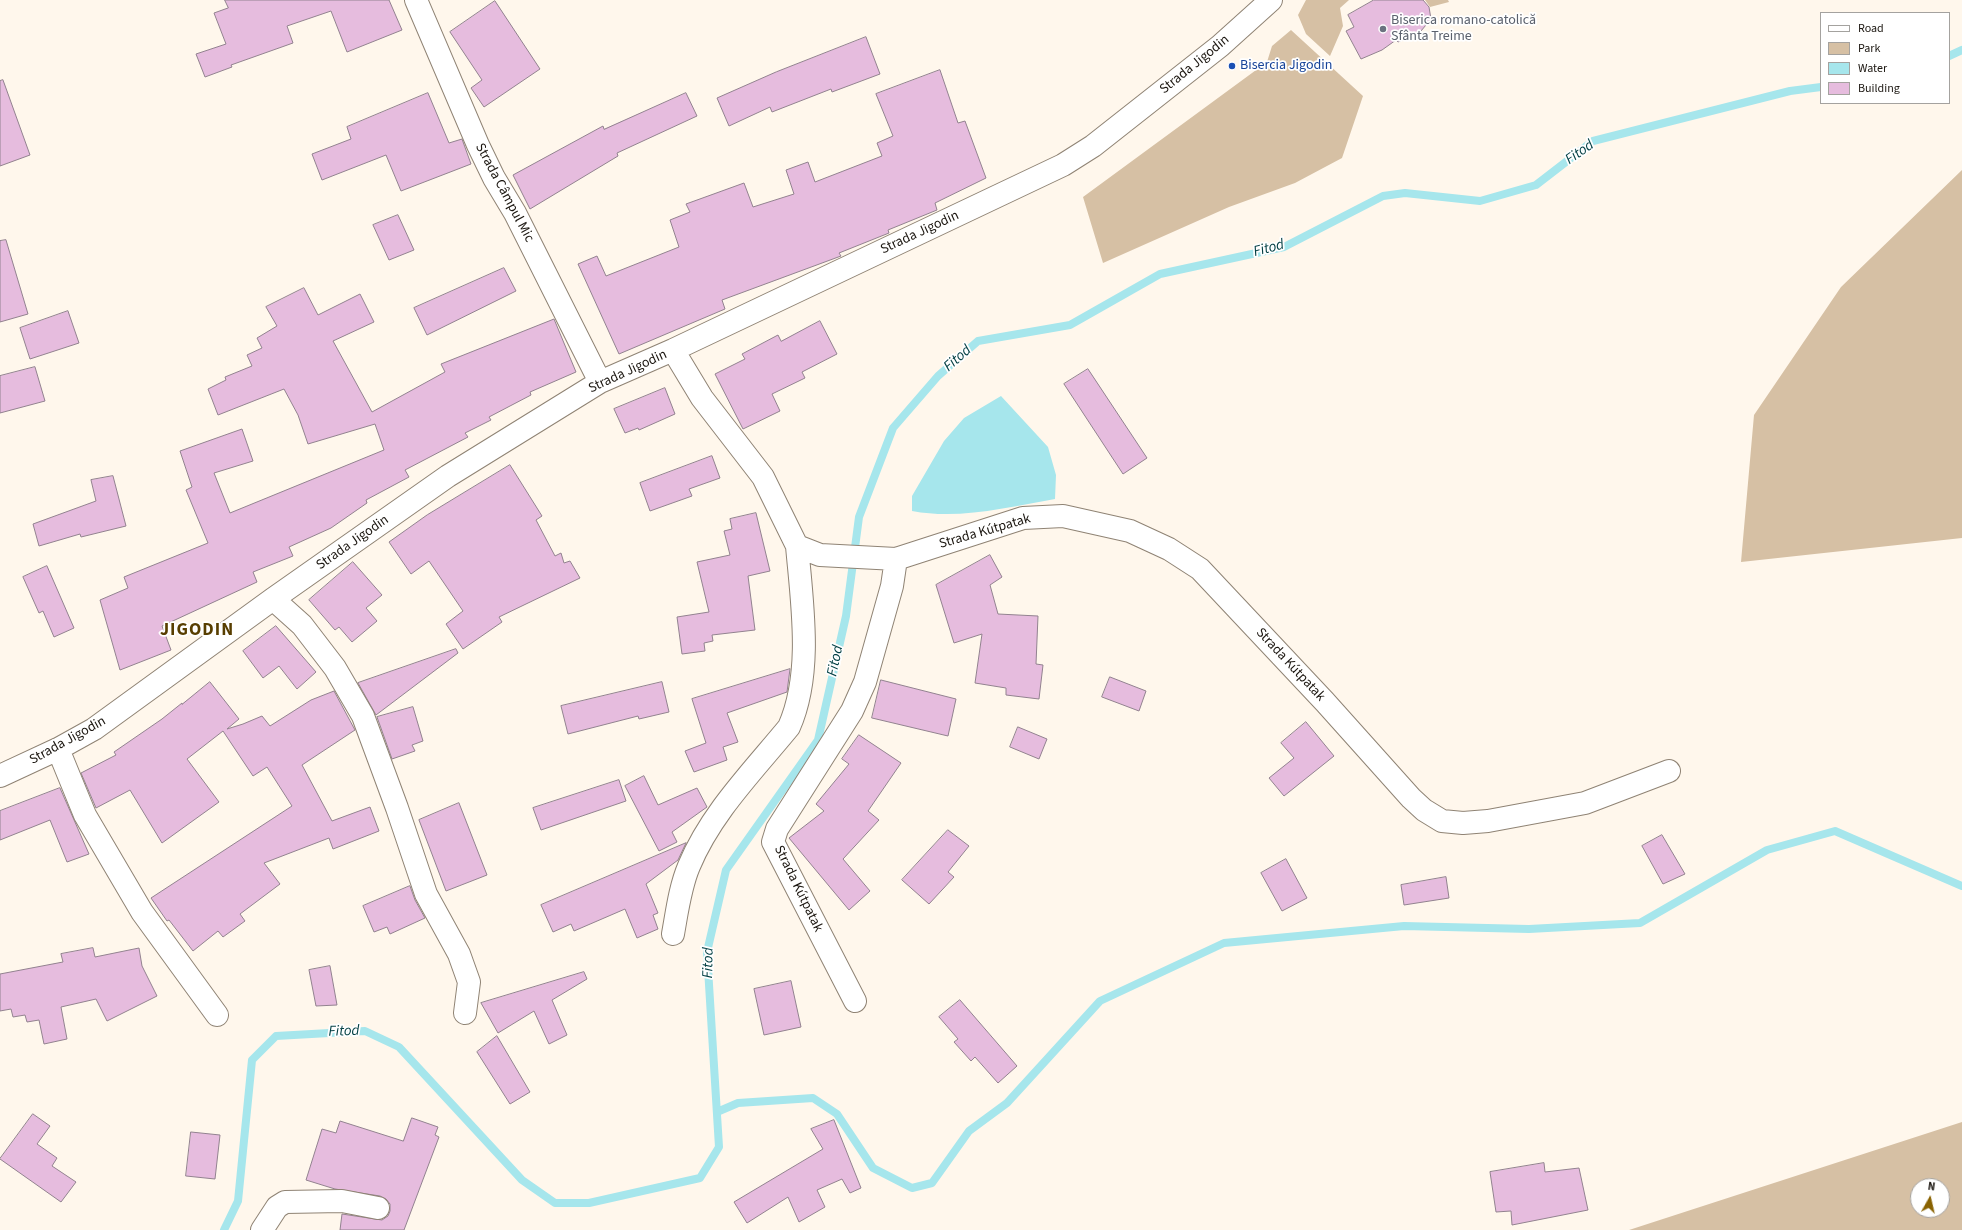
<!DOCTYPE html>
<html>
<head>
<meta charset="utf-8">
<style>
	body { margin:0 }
	#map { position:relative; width:1962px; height:1230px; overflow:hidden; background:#fff7ec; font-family:"Source Sans 3",sans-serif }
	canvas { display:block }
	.legend { position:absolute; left:1820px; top:12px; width:130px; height:92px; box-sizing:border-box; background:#fff; border:1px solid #a4a29f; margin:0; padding:5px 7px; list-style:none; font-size:12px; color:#1b1610 }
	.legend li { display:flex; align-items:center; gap:8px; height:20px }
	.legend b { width:20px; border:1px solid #a4a29f }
	.north { position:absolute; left:1910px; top:1178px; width:40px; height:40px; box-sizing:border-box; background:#fff; border:1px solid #a4a29f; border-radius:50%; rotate:8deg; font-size:11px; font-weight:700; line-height:16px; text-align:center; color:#1b1610 }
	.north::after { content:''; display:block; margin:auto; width:14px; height:18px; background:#896200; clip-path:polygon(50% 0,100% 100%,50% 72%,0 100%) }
</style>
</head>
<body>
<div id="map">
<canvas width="1962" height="1230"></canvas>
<ul class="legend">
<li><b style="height:5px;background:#fff"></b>Road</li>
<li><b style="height:11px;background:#d6c0a4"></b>Park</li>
<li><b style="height:11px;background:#a6e6ec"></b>Water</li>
<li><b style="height:11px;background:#e6bcde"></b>Building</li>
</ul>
<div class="north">N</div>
</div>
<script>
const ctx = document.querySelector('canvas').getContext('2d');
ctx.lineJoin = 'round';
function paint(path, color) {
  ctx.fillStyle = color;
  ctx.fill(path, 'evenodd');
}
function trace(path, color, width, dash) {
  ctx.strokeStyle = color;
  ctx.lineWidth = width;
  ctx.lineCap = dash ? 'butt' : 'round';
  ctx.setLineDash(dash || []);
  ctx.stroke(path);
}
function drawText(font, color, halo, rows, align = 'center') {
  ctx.font = font + ' "Source Sans 3",sans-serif';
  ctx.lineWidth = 3.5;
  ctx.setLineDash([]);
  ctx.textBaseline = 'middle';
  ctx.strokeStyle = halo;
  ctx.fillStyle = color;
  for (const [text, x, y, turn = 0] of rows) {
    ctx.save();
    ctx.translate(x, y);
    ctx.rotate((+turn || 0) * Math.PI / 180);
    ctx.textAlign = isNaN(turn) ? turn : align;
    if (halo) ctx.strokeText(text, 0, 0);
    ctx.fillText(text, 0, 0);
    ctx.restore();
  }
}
paint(new Path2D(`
	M 1306,0 L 1349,0 L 1340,8 L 1343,26 L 1330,56 L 1306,34 L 1298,15 Z
	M 1425,0 L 1448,0 L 1449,2 L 1430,7 Z
	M 1291,30 L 1363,96 L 1342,158 L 1295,183 L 1229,207 L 1103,263 L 1083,197 L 1267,62 L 1272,46 Z
	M 1962,170 L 1962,538 L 1741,562 L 1754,415 L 1841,287 Z
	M 1962,1122 L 1962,1230 L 1629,1230 ZM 1918,1186 L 1942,1186 L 1942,1210 L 1918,1210 Z`), '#d6c0a4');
paint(new Path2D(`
	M 1001,396 L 1048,447 L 1056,475 L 1055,499 C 1008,507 960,520 912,511 L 912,496 L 944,441 L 964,418 Z`), '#a6e6ec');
trace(new Path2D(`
	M 1949,56 L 1962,50
	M 717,1112 L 738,1103 L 813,1098 L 837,1114 L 873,1168 L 912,1188 L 932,1183 L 969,1131 L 1007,1103 L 1100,1001 L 1224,943 L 1404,926 L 1529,929 L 1640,923 L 1767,850 L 1835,831 L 1962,886
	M 224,1230 L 238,1201 L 252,1060 L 276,1036 L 365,1031 L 399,1047 L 522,1180 L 555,1203 L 589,1203 L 700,1178 L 719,1147 L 707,952 L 726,870 L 818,740 L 846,616 L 859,517 L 893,428 L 938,376 L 978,341 L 1070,325 L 1160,274 L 1284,247 L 1383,196 L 1405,193 L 1480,201 L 1536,185 L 1593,141 L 1790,91 L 1821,87`), '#a6e6ec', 8);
const building = new Path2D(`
	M 225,0 L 389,0 L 402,30 L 347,52 L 331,11 L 287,26 L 293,43 L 231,65 L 232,67 L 205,77 L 196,54 L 226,44 L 214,13 L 228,8 Z
	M 1374,0 L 1423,0 L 1429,7 L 1431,19 L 1421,31 L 1398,42 L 1396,40 L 1382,50 L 1361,59 L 1346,31 L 1354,27 L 1348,15 Z
	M 495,1 L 540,69 L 484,107 L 471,88 L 482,80 L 450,32 Z
	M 866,37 L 880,74 L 832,92 L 831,89 L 772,112 L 770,107 L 729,126 L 717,98 L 776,72 Z
	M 940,70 L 958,123 L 965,121 L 986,178 L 935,203 L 937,210 L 888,230 L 889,233 L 839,253 L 841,256 L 722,300 L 725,309 L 619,354 L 578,264 L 597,256 L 606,276 L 679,247 L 670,220 L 690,212 L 686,204 L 744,183 L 753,207 L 794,194 L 786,170 L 808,162 L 815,182 L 882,156 L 877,143 L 893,136 L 876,94 Z
	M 3,80 L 30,155 L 0,166 L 0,81 Z
	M 428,93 L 449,143 L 462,139 L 471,164 L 401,191 L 386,155 L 322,180 L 312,154 L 351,139 L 347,127 Z
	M 686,93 L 697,116 L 617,153 L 618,156 L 530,209 L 513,175 L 603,126 L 604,129 Z
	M 398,215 L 414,250 L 389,260 L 373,225 Z
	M 6,240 L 28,314 L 0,322 L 0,241 Z
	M 504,268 L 516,291 L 427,335 L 414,308 Z
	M 304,288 L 318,315 L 360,294 L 374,322 L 333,341 L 372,412 L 445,372 L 441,364 L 554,319 L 576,372 L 530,392 L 531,395 L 489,417 L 491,420 L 465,433 L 468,437 L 405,470 L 409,477 L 366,500 L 367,503 L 331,528 L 289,547 L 293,556 L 253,572 L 257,582 L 162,626 L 171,650 L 120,670 L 100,600 L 128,588 L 124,577 L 208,543 L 186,490 L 192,487 L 180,451 L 242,429 L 253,461 L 214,473 L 230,513 L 384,450 L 375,424 L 308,444 L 298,415 L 284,389 L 218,415 L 208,389 L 226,380 L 225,377 L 252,366 L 247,355 L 262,348 L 257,338 L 277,326 L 266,307 Z
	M 68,311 L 79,343 L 30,359 L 20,328 Z
	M 820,321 L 837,354 L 802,372 L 805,378 L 772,394 L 780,411 L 743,429 L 715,374 L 745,359 L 742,354 L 778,335 L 781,341 Z
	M 35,367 L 45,401 L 0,413 L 0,376 Z
	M 1088,369 L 1147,458 L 1123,474 L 1064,384 Z
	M 665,388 L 675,414 L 639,430 L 638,428 L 625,433 L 614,409 Z
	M 712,456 L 720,478 L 689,489 L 692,496 L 650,511 L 640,483 Z
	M 510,465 L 542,516 L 536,520 L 555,556 L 561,553 L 564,563 L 570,561 L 580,578 L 499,617 L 502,622 L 463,649 L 446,624 L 463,611 L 429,561 L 411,574 L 389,542 L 427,515 Z
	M 113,476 L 126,526 L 81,537 L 80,534 L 39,546 L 33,524 L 96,501 L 91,480 Z
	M 756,513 L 770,571 L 748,576 L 755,630 L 712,635 L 713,641 L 704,643 L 705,651 L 682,654 L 677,617 L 709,612 L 697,562 L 730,555 L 724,531 L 732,529 L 730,519 Z
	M 990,555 L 1002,577 L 990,585 L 998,614 L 1038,616 L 1036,664 L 1043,665 L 1039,699 L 1006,695 L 1006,688 L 975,683 L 982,634 L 954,643 L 936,585 Z
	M 353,562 L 382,595 L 366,608 L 377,621 L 352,642 L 339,627 L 335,630 L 309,600 Z
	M 47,566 L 74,628 L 54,637 L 43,611 L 39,613 L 23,577 Z
	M 276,626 L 316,672 L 297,689 L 279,666 L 263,678 L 243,651 Z
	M 456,649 L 458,653 L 376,715 L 358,683 Z
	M 790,669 L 787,692 L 727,713 L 738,742 L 723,747 L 727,760 L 694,772 L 685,751 L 706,743 L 692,699 Z
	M 1110,677 L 1146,691 L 1139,711 L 1102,697 Z
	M 881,680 L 956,699 L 948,736 L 872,718 Z
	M 210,682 L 239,719 L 227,729 L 243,724 L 262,716 L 270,726 L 311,700 L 334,691 L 355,730 L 302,765 L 332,821 L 370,807 L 379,831 L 333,849 L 329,838 L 264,863 L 280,884 L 240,914 L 245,921 L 223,937 L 218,931 L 193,951 L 169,920 L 167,921 L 151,898 L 292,806 L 267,767 L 253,776 L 223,731 L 187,759 L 219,802 L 162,843 L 130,790 L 96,808 L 81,773 L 116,755 L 114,752 L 162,719 L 182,703 L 182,704 Z
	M 662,682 L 669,712 L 639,719 L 638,716 L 568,734 L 561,706 Z
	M 413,707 L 423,741 L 412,745 L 415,751 L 392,759 L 377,717 Z
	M 1306,722 L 1334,756 L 1284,796 L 1269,778 L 1294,758 L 1281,743 Z
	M 1018,727 L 1047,739 L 1039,759 L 1010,747 Z
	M 859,735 L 901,763 L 868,811 L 879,820 L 843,859 L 870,891 L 849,910 L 789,838 L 824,811 L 816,804 L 849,764 L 842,759 Z
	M 644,776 L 658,805 L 697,788 L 707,807 L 672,832 L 677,842 L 659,851 L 625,786 Z
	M 619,780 L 626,801 L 541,830 L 533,808 Z
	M 60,788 L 89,854 L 67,862 L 50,820 L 0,840 L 0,811 Z
	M 459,803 L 487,875 L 446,891 L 419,820 Z
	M 948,830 L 969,846 L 948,872 L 954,877 L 929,904 L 902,880 Z
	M 1662,835 L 1685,874 L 1663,884 L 1642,846 Z
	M 686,843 L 678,860 L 646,884 L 658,913 L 653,915 L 658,929 L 637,938 L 625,909 L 574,931 L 571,924 L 553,932 L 541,905 Z
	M 1286,859 L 1307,898 L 1282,911 L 1261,873 Z
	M 1446,877 L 1449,898 L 1404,905 L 1401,885 Z
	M 410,886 L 415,900 L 425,918 L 390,934 L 387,927 L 374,932 L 363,906 Z
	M 93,948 L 95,957 L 139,948 L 142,966 L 157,996 L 107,1021 L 96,999 L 61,1007 L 67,1039 L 44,1044 L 39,1020 L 27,1022 L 25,1015 L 13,1017 L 11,1009 L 0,1011 L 0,974 L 63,962 L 61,954 Z
	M 330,966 L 337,1005 L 316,1006 L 309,970 Z
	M 584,972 L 587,979 L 552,1000 L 567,1035 L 549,1044 L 534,1011 L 498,1033 L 481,1003 Z
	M 791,981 L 801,1027 L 764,1035 L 754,989 Z
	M 960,1000 L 1017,1066 L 998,1083 L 975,1057 L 971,1061 L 954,1042 L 958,1039 L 939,1017 Z
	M 497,1036 L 530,1092 L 510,1104 L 477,1052 Z
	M 33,1114 L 50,1126 L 37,1144 L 57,1158 L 52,1166 L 76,1182 L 61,1202 L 0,1159 Z
	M 412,1118 L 438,1127 L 435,1135 L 439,1137 L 404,1230 L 340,1230 L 342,1214 L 382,1220 L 388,1216 L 390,1211 L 390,1204 L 386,1199 L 380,1196 L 335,1189 L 306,1180 L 322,1129 L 336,1133 L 340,1121 L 403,1141 Z
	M 834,1120 L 861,1188 L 850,1193 L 842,1179 L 817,1190 L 825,1207 L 799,1222 L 788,1197 L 747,1223 L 734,1202 L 823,1149 L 811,1129 Z
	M 191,1132 L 220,1135 L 215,1179 L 186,1176 Z
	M 1544,1163 L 1545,1172 L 1579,1168 L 1588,1210 L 1512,1225 L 1511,1211 L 1496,1212 L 1490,1172 Z`);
paint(building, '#e6bcde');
trace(building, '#92828f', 1);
const street = new Path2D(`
	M 416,0 L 478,145 L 494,178 L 515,213 L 600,382
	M 673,350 L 702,398 L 763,477 L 797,546 L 820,555 L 896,559 L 892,586 L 865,682 L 852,711 L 777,829 L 773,842 L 855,1001
	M 896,559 L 1023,518 L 1063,516 L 1130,531 L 1169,549 L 1200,569 L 1325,702 L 1411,798 L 1424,810 L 1442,821 L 1463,823 L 1488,821 L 1585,803 L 1669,771
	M 273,599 L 302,625 L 335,668 L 363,716 L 397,808 L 426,894 L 459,954 L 469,982 L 465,1013
	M 58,749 L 85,815 L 142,912 L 217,1015
	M 0,776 L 58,749 L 94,729 L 273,599 L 448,476 L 600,382 L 673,350 L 1063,165 L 1093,146 L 1220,46 L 1271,0
	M 673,934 C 677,912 680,887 689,866 C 711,813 753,771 789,727 C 813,673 802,603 797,546
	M 262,1230 L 277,1207 L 285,1202 L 342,1201 L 378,1208`);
trace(street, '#8f8374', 24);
trace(street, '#fff', 22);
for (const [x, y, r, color] of [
	[1383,29,4,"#6b7280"],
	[1232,66,4,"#1a4fb4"]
]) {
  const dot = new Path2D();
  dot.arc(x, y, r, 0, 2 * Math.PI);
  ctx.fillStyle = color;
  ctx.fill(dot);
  trace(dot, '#fff', 1.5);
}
drawText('14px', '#5b616d', '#fff', [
	["Biserica romano-catolică",1391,21],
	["Sfânta Treime",1391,37]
], 'left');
drawText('14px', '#1b1610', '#fff', [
	["Strada Jigodin",1195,65,-39],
	["Strada Câmpul Mic",504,193,62],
	["Strada Jigodin",920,233,-25],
	["Strada Jigodin",628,372,-25],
	["Strada Kútpatak",985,532,-16],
	["Strada Jigodin",353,543,-35],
	["Strada Kútpatak",1290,665,47],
	["Strada Jigodin",68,741,-29],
	["Strada Kútpatak",798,889,64]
]);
drawText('14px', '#164399', '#fff', [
	["Bisercia Jigodin",1240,66]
], 'left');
drawText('italic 15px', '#003e42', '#fff', [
	["Fitod",1580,153,-35],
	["Fitod",1269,249,-15],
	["Fitod",958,359,-41],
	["Fitod",836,661,-78],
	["Fitod",709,963,-89],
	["Fitod",344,1032,-2]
]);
ctx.letterSpacing = '1px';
drawText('bold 18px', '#583e00', '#fff', [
	["JIGODIN",197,631]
]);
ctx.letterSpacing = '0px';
</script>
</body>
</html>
